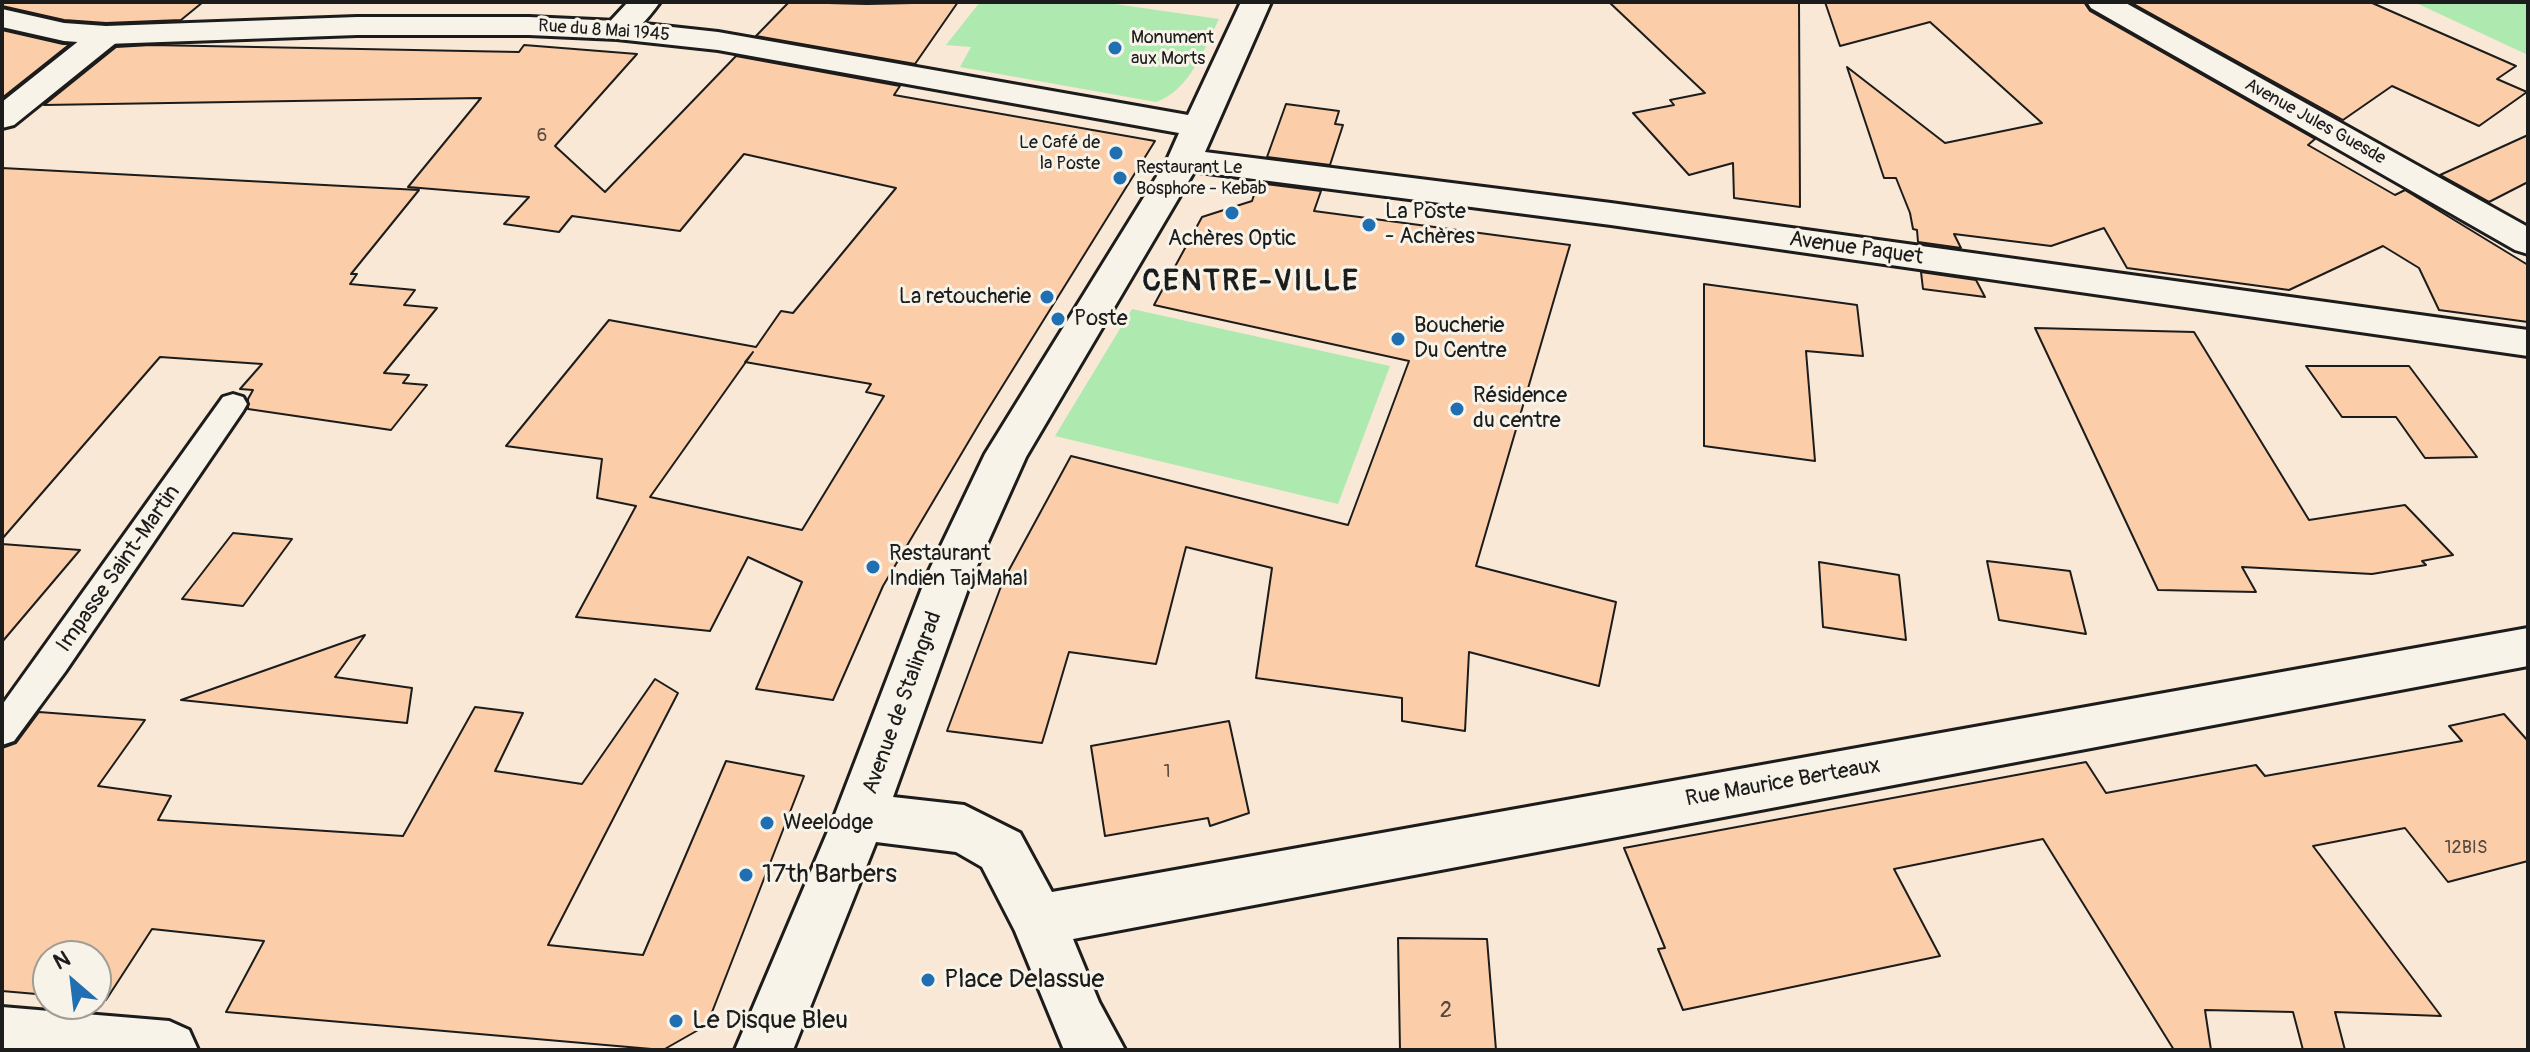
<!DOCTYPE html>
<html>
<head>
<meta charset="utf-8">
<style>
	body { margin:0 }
	#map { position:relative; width:2530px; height:1052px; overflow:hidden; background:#f8e8d5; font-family:Pangolin,sans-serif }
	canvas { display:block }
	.frame { position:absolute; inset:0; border:4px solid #1c1c1c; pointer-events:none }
	.north { position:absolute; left:32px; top:940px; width:80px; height:80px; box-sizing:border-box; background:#f7f3e8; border:2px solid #9f9d96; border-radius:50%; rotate:332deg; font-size:22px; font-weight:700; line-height:32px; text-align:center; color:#1c1c1c }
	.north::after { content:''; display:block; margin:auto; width:28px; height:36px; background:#1f6fb2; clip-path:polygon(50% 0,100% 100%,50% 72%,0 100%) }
</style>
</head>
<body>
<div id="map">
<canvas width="2530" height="1052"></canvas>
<div class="frame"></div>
<div class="north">N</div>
</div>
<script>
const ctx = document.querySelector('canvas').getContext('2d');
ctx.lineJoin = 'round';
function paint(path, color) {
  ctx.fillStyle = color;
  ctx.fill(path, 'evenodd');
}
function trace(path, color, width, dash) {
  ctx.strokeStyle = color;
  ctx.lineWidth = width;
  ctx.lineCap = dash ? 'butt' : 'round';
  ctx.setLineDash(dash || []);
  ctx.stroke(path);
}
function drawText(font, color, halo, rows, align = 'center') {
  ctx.font = font + ' Pangolin,sans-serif';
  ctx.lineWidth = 6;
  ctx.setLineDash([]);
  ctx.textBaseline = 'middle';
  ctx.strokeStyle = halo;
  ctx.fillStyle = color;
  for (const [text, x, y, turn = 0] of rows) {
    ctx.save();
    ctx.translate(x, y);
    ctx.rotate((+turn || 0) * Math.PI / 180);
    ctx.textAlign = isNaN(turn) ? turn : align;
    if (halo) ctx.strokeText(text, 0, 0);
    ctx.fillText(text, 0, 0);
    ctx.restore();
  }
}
paint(new Path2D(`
	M 980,2 L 1101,2 L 1219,19 C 1204,49 1190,90 1156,102 L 960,67 L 971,47 L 946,45 Z
	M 2414,2 L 2528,2 L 2528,55 Z
	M 1132,309 L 1390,366 L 1338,504 L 1055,436 Z`), '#aee9af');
const building = new Path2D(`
	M 2,2 L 203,2 L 181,20 L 106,23 L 64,20 L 2,6 Z
	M 789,2 L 867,4 L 958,2 L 915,64 L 756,36 Z
	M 1609,2 L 1799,2 L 1800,207 L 1734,198 L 1733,163 L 1689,175 L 1633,113 L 1674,105 L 1670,100 L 1705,93 Z
	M 1825,2 L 2084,2 L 2090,11 L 2315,139 L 2308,145 L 2395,195 L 2405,190 L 2528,265 L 2528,322 L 2439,310 L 2419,268 L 2383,246 L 2289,290 L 2127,268 L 2104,228 L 2051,246 L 1954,234 L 1961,248 L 1918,242 L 1917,230 L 1913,229 L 1910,213 L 1896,178 L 1884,178 L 1847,67 L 1945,143 L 2042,123 L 1930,22 L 1840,46 Z
	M 2130,2 L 2370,2 L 2516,66 L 2497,79 L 2527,92 L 2479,126 L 2392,86 L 2343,120 Z
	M 2,30 L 63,44 L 70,44 L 2,98 Z
	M 151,45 L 519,52 L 524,45 L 637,54 L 555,146 L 605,192 L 736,56 L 900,86 L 894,95 L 1155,141 L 982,419 L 883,586 L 833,700 L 756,689 L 802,582 L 748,557 L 710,631 L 576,617 L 636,506 L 597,498 L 602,459 L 506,446 L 609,320 L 756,347 L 781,311 L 793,313 L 896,188 L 744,154 L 680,231 L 572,216 L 559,232 L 504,224 L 529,197 L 408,187 L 481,98 L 44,105 L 116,47 ZM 753,352 L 745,362 L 871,384 L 866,392 L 884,396 L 802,530 L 650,497 Z
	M 1286,104 L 1339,111 L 1335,124 L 1343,125 L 1330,165 L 1267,157 Z
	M 2528,135 L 2528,182 L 2489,202 L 2440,175 Z
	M 2,168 L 419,190 L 351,274 L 357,274 L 350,284 L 415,290 L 404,305 L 437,308 L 384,373 L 409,375 L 403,383 L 427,385 L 391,430 L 248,409 L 248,399 L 253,390 L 240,389 L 262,364 L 160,357 L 2,539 Z
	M 1258,183 L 1321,191 L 1314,211 L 1570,245 L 1476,566 L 1616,602 L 1599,686 L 1469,652 L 1465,731 L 1402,721 L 1402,698 L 1256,678 L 1272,568 L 1186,547 L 1156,664 L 1069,652 L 1042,743 L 947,731 L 1003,581 L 1071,456 L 1348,525 L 1409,361 L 1154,305 L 1202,217 L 1252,201 Z
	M 1921,272 L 1976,280 L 1985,297 L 1923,289 Z
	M 1704,284 L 1857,305 L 1863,356 L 1806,351 L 1815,461 L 1704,446 Z
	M 2035,328 L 2194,332 L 2309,520 L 2405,505 L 2453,555 L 2422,561 L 2426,565 L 2372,574 L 2242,567 L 2256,592 L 2158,590 Z
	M 2306,366 L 2409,366 L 2477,457 L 2425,458 L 2396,417 L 2342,417 Z
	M 233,533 L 292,539 L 243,606 L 182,599 Z
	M 2,544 L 80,550 L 2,642 Z
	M 1987,561 L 2070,571 L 2086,634 L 1999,620 Z
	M 1819,562 L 1899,575 L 1906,640 L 1823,627 Z
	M 365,635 L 335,677 L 412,688 L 407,723 L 181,700 Z
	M 655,679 L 678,693 L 548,945 L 643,955 L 726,761 L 804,776 L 707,1025 L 663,1050 L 226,1012 L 264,941 L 152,929 L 106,1000 L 96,999 L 96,956 L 48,956 L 48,995 L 2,991 L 2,748 L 16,743 L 39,712 L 145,720 L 98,786 L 171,796 L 158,820 L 403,836 L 475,707 L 523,713 L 495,771 L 582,784 Z
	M 2504,714 L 2528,741 L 2528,861 L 2448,882 L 2405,828 L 2313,846 L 2441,1016 L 2335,1012 L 2345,1050 L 2303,1050 L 2293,1012 L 2205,1010 L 2211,1050 L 2174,1050 L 2043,839 L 1894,869 L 1940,956 L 1683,1010 L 1658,949 L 1665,948 L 1624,848 L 2086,762 L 2106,793 L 2256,765 L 2265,776 L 2462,741 L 2449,726 Z
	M 1229,721 L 1249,813 L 1210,826 L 1208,818 L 1105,836 L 1091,746 Z
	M 1398,938 L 1487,939 L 1496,1050 L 1400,1050 Z`);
paint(building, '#fbcda9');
trace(building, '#1c1c1c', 2);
const lane = new Path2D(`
	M 233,394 L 243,397 L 247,404 L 243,411 L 65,672 L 14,741 L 2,745 L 2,705 L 223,397 Z`);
const street = new Path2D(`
	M 628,2 L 660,2 C 647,20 630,42 606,37 L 602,30 Z
	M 106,26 L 117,28 L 122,35 L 117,42 L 14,125 L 2,128 L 2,102 L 95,28 Z
	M 1184,150 L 1196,153 L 1201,160 L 1026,457 L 973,575 L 893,797 L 964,805 L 1020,833 L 1052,892 L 2528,628 L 2528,666 L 1073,939 L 1099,1002 L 1125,1050 L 1064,1050 L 1015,931 L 982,867 L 956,852 L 876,842 L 793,1050 L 735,1050 L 834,817 L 927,575 L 985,454 L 1167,160 L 1172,153 Z
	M 2,1007 L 169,1021 L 189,1030 L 198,1050 L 2,1050 Z`);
const secondary = new Path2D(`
	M 1241,2 L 1271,2 L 1205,152 L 1611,203 L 2528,330 L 2528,356 L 1611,225 L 1184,170 L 1172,167 L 1167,160 L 1179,133 L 718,50 L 617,39 L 529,35 L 357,35 L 106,44 L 64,41 L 2,27 L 2,9 L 64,23 L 106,26 L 357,17 L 529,17 L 617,21 L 718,32 L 1188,115 Z
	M 2087,2 L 2124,2 L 2528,227 L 2528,254 L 2515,250 L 2091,8 Z`);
trace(lane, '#1c1c1c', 6);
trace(street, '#1c1c1c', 6);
trace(secondary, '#1c1c1c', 6);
paint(lane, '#f7f3e8');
paint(street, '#f7f3e8');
paint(secondary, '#f7f3e8');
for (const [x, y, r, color] of [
	[1115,48,8,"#1f6fb2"],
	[1116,153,8,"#1f6fb2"],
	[1120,178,8,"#1f6fb2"],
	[1232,213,8,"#1f6fb2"],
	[1369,225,8,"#1f6fb2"],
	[1047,297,8,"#1f6fb2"],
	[1058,319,8,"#1f6fb2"],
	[1398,339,8,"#1f6fb2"],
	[1457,409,8,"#1f6fb2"],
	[873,567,8,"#1f6fb2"],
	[767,823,8,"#1f6fb2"],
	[746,875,8,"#1f6fb2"],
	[928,980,8,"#1f6fb2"],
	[676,1021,8,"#1f6fb2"]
]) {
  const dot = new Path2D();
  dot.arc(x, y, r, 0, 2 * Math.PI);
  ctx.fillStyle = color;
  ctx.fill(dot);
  trace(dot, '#f7f3e8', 3);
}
drawText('18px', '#1c1c1c', '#f7f3e8', [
	["Rue du 8 Mai 1945",604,31,4],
	["Avenue Jules Guesde",2315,122,29]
]);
drawText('18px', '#1c1c1c', '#f7f3e8', [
	["Monument",1131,38],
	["aux Morts",1131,59],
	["Le Café de",1100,143,"right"],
	["la Poste",1100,164,"right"],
	["Restaurant Le",1136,168],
	["Bosphore - Kebab",1136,189]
], 'left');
drawText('18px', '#54483f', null, [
	["6",542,136],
	["1",1167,772],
	["12BIS",2466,848]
]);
drawText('22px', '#1c1c1c', '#f7f3e8', [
	["La Poste",1385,212],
	["- Achères",1385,237],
	["Achères Optic",1232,239,"center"],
	["La retoucherie",1031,297,"right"],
	["Poste",1074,319],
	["Boucherie",1414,326],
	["Du Centre",1414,351],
	["Résidence",1473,396],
	["du centre",1473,421],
	["Restaurant",889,554],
	["Indien TajMahal",889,579],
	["Weelodge",783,823]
], 'left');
drawText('22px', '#1c1c1c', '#f7f3e8', [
	["Avenue Paquet",1856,249,8],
	["Impasse Saint-Martin",119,569,-55],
	["Avenue de Stalingrad",903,703,-70],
	["Rue Maurice Berteaux",1783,783,-10]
]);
drawText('22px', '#54483f', null, [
	["2",1446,1011]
]);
drawText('26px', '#1c1c1c', '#f7f3e8', [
	["17th Barbers",762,875],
	["Place Delassue",944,980],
	["Le Disque Bleu",692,1021]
], 'left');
ctx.letterSpacing = '2px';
drawText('bold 30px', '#1c1c1c', '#f7f3e8', [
	["CENTRE-VILLE",1251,282]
]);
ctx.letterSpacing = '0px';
</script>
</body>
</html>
